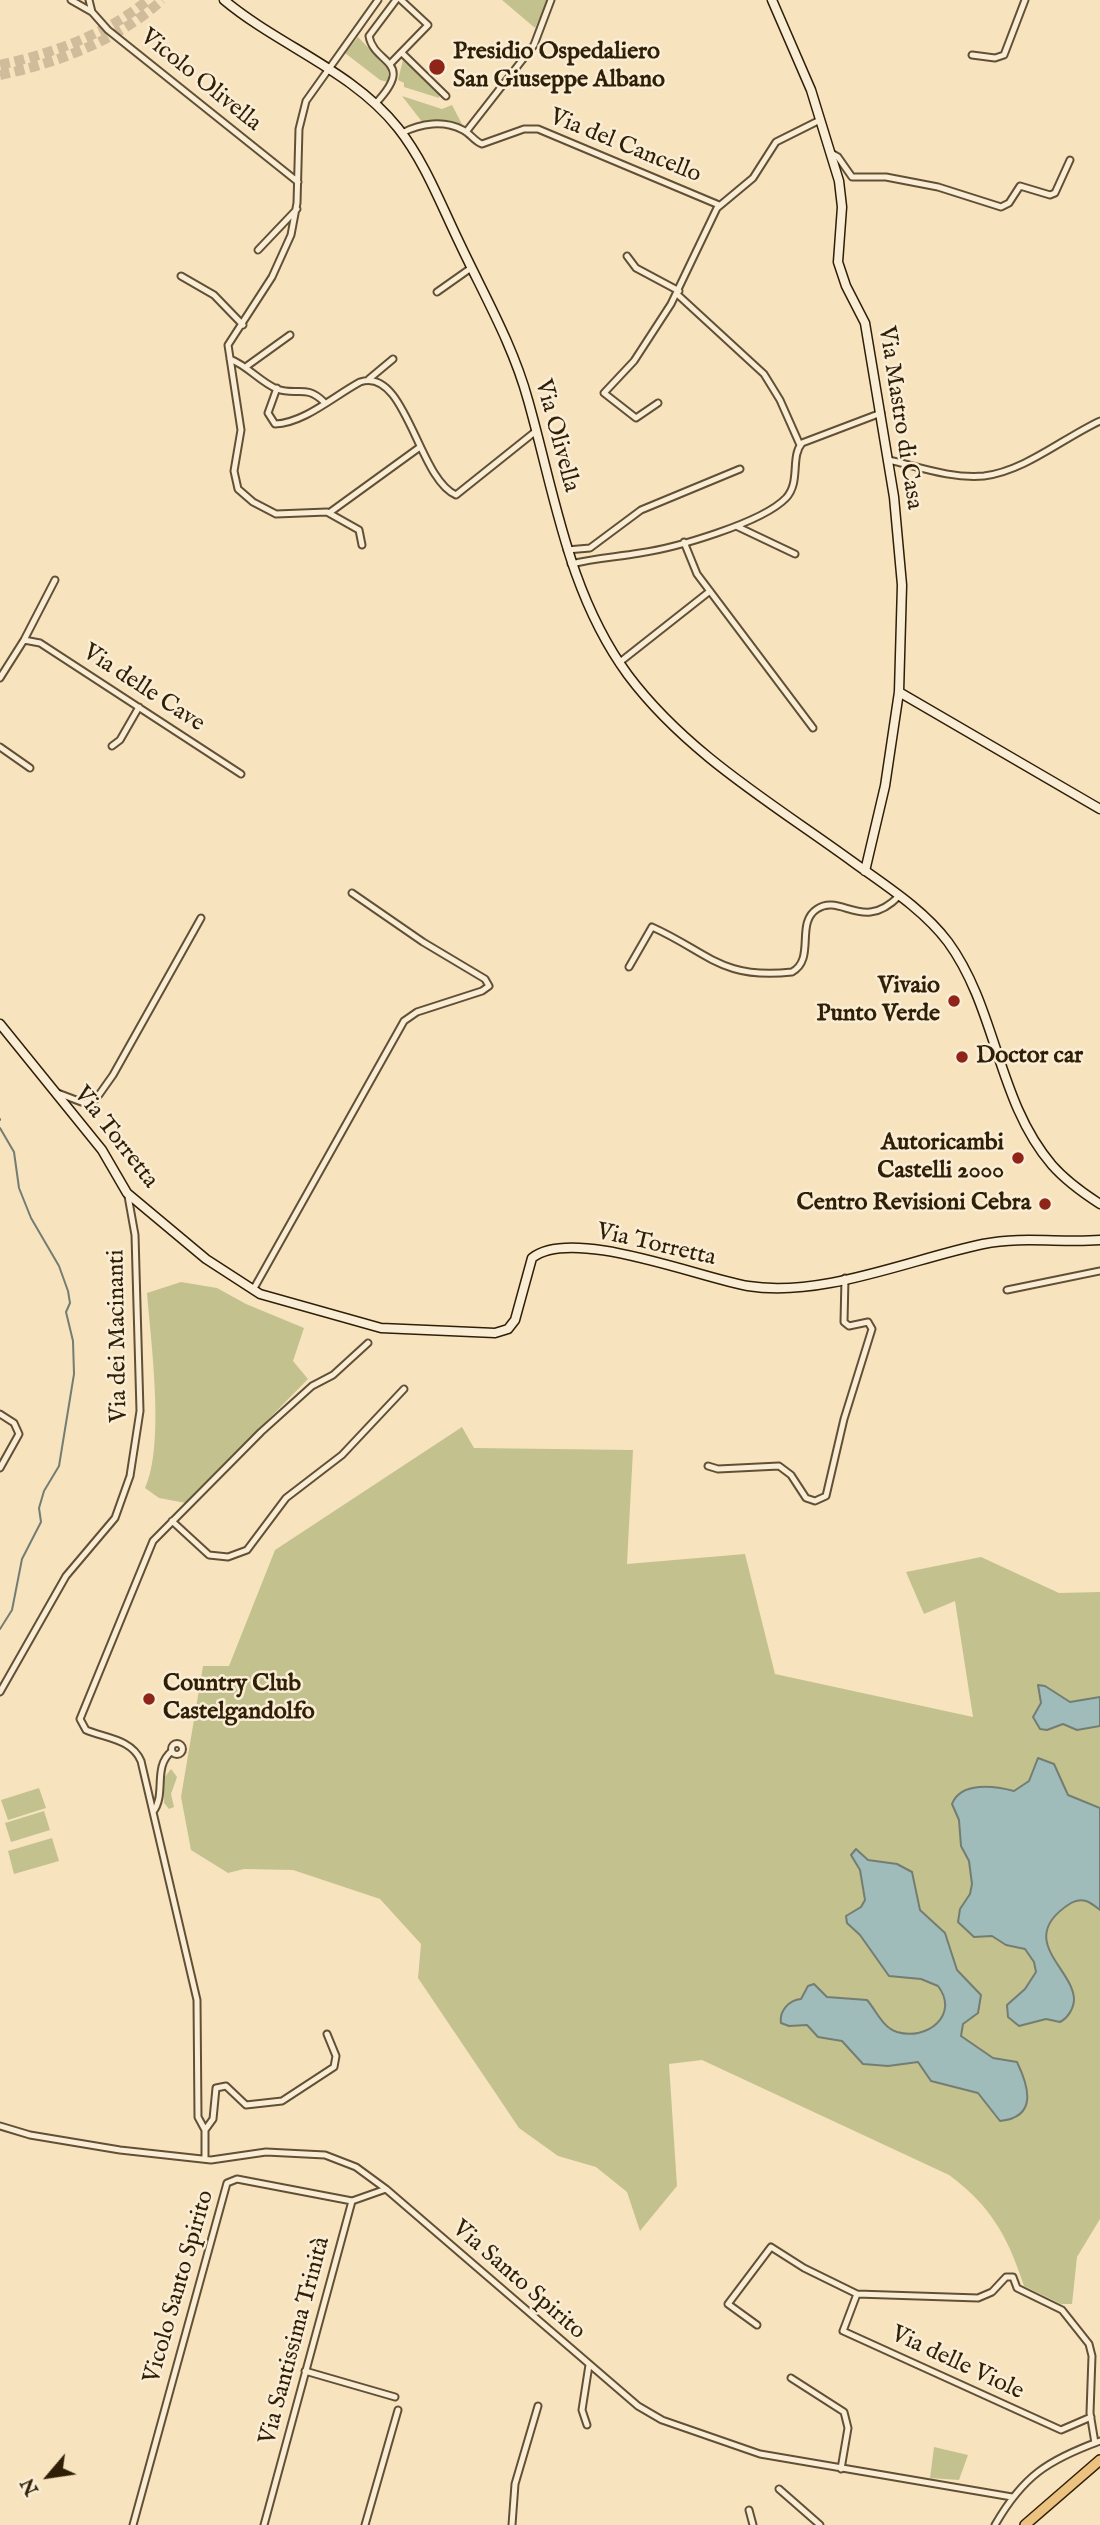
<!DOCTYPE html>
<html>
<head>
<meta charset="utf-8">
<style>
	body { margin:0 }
	#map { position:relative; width:1100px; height:2525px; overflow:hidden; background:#f8e3bf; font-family:"IM FELL English",serif }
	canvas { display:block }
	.north { position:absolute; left:14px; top:2441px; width:70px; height:70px; -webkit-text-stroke:5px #faedd5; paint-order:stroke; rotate:241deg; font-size:19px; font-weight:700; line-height:28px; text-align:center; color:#301f07 }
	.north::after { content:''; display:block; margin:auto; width:24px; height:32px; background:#301f07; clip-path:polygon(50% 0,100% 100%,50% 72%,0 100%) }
</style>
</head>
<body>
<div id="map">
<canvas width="1100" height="2525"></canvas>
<div class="north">N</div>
</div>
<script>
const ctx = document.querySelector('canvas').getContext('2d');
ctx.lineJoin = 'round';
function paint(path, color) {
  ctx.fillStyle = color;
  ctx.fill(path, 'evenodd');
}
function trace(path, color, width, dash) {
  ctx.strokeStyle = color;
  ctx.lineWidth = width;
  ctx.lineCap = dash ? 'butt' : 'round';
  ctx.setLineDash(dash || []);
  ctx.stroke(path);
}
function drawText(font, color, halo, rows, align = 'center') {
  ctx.font = font + ' "IM FELL English",serif';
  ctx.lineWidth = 5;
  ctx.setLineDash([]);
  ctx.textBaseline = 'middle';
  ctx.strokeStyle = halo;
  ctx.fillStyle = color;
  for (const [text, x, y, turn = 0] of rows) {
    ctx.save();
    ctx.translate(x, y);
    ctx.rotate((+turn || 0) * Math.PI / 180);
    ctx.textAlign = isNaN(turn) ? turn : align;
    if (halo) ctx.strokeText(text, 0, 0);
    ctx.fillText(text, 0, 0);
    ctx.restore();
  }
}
paint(new Path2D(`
	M 502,0 L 548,0 L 535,28 Z
	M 358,37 L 388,68 L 388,82 L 380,80 L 345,53 Z
	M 403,60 L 440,94 L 439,98 L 404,87 L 404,83 L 398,80 Z
	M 402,96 L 442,109 L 452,105 L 463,126 L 443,120 L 423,123 Z
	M 181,1282 L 217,1288 L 246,1304 L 304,1328 L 293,1361 L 308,1379 L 186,1503 L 159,1498 L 145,1488 C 165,1445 151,1343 147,1293 Z
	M 462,1427 L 474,1448 L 633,1450 L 627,1564 L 745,1554 L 775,1674 L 973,1717 L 955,1601 L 924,1614 L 906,1572 L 981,1557 L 1059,1593 L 1100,1592 L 1100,2219 L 1077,2257 L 1072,2304 L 1061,2304 L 1024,2286 C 1008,2237 991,2206 949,2175 L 702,2060 L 669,2064 L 677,2186 L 640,2231 L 627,2192 L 596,2167 L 558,2156 L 519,2128 L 418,1978 L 421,1944 L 380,1899 L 293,1870 L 244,1869 L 228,1873 L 191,1850 L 181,1797 L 203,1666 L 229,1666 L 275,1550 Z
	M 171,1769 L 177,1777 L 171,1794 L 174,1807 L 169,1809 L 164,1803 L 164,1778 Z
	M 39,1788 L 46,1808 L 8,1820 L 1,1800 Z
	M 44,1811 L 50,1830 L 11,1842 L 5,1823 Z
	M 52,1838 L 59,1861 L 14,1874 L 8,1851 Z
	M 934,2447 L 968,2455 L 959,2480 L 930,2478 Z`), '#c3c28e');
const water = new Path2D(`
	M 1038,1685 L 1045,1686 L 1070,1702 L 1100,1697 L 1100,1726 L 1077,1730 L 1063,1724 L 1047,1730 L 1040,1729 L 1033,1717 L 1041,1703 Z
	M 1038,1758 L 1054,1764 L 1068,1795 L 1100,1808 L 1100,1910 C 1091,1903 1083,1896 1071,1903 C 1014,1939 1073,1968 1074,1999 C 1074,2008 1068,2018 1060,2022 L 1046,2019 L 1019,2026 L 1008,2017 L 1007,2005 L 1025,1989 L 1036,1972 L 1034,1962 L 1025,1949 L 1006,1945 L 992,1936 L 974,1937 L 958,1922 L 960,1909 L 970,1894 L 972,1884 L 969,1861 L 961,1846 L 959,1820 L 952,1804 C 961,1781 995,1786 1014,1791 L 1029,1781 Z
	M 856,1849 L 868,1860 L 897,1864 L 912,1872 L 920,1910 L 945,1933 L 957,1970 L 981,1995 L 978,2013 L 963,2024 L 961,2036 L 993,2058 L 1017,2062 C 1028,2085 1039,2117 1000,2121 L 978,2093 L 931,2081 L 918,2062 L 888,2066 L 863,2064 L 842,2041 L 818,2037 L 807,2025 L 789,2026 L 781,2023 C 779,2011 789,2000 801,1999 L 808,1986 L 814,1984 L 827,1997 L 867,2000 C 876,2010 882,2027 897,2032 C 927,2041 960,2015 938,1986 L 921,1979 L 889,1976 L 860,1935 L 847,1923 L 846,1916 L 861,1907 L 865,1900 L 860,1870 L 851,1855 Z`);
paint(water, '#a0bcba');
trace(water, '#737d72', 2);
trace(new Path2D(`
	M 0,1119 L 0,1120
	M 0,1128 L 14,1152 L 19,1188 L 31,1218 L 59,1266 L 68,1291 L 70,1303 L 66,1312 L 73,1341 L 74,1374 L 59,1466 L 44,1491 L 39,1508 L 41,1522 L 22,1559 L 12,1610 L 0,1629`), '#737d72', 2);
trace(new Path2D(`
	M 0,65 C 53,53 105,35 148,0
	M 0,75 C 58,63 118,40 162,0`), '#d0bc9a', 10, [10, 5]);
const street = new Path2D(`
	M 71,0 L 92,12
	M 89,0 L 92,12 L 108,30 L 298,182
	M 402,53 L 446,96
	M 972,55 L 995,58 L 1004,55 L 1025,0
	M 391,63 L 428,25 L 401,0
	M 375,104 C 417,60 374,65 369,36 L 396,0
	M 466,132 L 534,45 L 551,0
	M 402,133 C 421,123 444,120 463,130 C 471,134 474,141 482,144 L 524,129 L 538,129 L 719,205
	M 831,153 L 838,157 L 852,177 L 886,177 L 938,187 L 1001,207 L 1009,203 L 1020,186 L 1050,195 L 1055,193 L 1070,160
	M 258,250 L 297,209
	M 627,256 L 636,268 L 679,291
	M 181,276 L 214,295 L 243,325
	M 437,292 L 471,268
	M 677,294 L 764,374 L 780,400 L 800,445
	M 230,359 C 248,366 260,382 277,389 C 297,396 306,384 324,402
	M 247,366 L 290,335
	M 369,379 L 393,359
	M 277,388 L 268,413 L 275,424 C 304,423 334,396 360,382 C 406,366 418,479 456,495 L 536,431
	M 658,403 L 636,418 L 604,393 L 634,361 L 671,304 L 717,208 L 753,178 L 776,142 L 820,120
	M 889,460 C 919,467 952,479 984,476 C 1025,471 1063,438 1100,421
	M 329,513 L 420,447
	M 736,526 L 795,554
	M 684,542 L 697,574 L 813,728
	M 362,545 L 359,530 L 327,512 L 276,514 L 253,502 L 238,489 L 234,471 L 241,430 L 228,345 L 272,277 L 291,235 L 297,203 L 299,129 L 306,101 L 378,0
	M 567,550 L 590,548 L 641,510 L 740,469
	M 571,564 C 595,558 617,557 640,553 C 675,548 762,523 786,498 C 801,482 790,457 802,443 L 881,413
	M 24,640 L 40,643 L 241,774
	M 620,662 L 710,591
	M 0,678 L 24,640 L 55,580
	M 112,746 L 120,740 L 139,707
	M 0,747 L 30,768
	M 629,967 L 652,927 C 708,952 721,980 792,972 C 816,959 795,923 817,909 C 841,893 863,933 899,896
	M 55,1092 L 84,1103 L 96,1099 L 113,1075 L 201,918
	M 253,1290 L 404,1021 L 417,1012 L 482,991 L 489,986 L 485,979 L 423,942 L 352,893
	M 1007,1290 L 1100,1271
	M 0,1414 L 14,1423 L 19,1434 L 0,1468
	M 708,1466 L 718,1469 L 779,1466 L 791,1475 L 806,1498 L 815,1501 L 826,1496 L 844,1419 L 872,1329 L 868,1322 L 849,1326 L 844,1322 L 845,1278
	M 172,1521 L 209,1555 L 228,1557 L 247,1550 L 286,1498 L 342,1455 L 404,1389
	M 0,1692 L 66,1576 L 115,1518 L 130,1476 L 140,1411 L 135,1235 L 128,1196
	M171.5 1749a5.5 5.5 0 1 1 11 0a5.5 5.5 0 1 1-11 0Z
	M 153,1812 C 167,1794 152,1767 172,1751
	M 0,2126 L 30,2135 L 120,2150 L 211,2160 L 266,2152 L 325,2155 L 356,2167 L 386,2189 L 638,2406 L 662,2420 L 760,2454 L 1012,2497
	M 205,2130 L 198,2117 L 197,2000 L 141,1761 C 132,1739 105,1738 86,1730 L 80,1719 L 153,1541 L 261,1432 L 312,1386 L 333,1375 L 368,1343
	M 205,2159 L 205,2130 L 213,2119 L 216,2088 L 226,2086 L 246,2105 L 282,2101 L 334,2067 L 336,2056 L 327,2034
	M 857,2294 L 843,2331 L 1061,2430 L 1091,2417
	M 757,2325 L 728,2304 L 771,2247 L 804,2268 L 857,2294 L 978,2298 L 992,2292 L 1006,2277 L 1013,2277 L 1017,2288 L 1062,2310 L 1089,2344 L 1092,2356 L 1090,2413 L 1095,2443
	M 305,2371 L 395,2397
	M 791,2378 L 844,2412 L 848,2428 L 841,2469
	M 587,2425 L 582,2410 L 589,2365
	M 779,2489 L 820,2525
	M 749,2510 L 753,2525
	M 133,2525 L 227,2183 L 237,2179 L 352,2201
	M 264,2525 L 352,2201 L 386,2189
	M 365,2525 L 398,2410
	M 512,2525 L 515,2484 L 538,2406
	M 995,2525 C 1023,2476 1048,2460 1100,2441`);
const secondary = new Path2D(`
	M 224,0 C 279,46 353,71 398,128 C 425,162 441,205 460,244 C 484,295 513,345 528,400 C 555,495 568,593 628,675 C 687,754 775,805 853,862 C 886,886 923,909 948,942 C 997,1009 997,1101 1052,1165 C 1066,1181 1083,1193 1100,1204
	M 772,0 L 811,90 L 839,181 L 842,207 L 838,262 L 846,286 L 865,323 L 894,497 L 902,585 L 899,692 L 885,786 L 865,871
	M 899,692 L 1100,809
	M 0,1024 L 102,1150 L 127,1193 L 206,1259 L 260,1294 L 381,1328 L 495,1333 L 508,1329 L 515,1320 L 532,1258 C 572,1226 700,1278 748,1286 C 822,1298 911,1259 983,1244 C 1022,1236 1061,1243 1100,1240`);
const primary = new Path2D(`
	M 1025,2525 L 1100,2460`);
trace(street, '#625035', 9);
trace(secondary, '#301f07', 11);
trace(primary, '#301f07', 12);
trace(street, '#faedd5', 5);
trace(secondary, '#faedd5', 8);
trace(primary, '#ecc280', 9);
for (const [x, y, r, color] of [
	[437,67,9,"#8f2418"],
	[954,1001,7,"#8f2418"],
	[962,1057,7,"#8f2418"],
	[1018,1158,7,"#8f2418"],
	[1045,1204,7,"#8f2418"],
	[149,1699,7,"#8f2418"]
]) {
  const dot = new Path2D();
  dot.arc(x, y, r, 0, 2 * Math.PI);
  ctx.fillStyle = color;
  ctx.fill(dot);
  trace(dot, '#faedd5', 2.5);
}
drawText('bold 24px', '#301f07', '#faedd5', [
	["Presidio Ospedaliero",453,53],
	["San Giuseppe Albano",453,81],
	["Vivaio",940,987,"right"],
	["Punto Verde",940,1015,"right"],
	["Doctor car",976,1057],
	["Autoricambi",1004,1144,"right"],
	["Castelli 2000",1004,1172,"right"],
	["Centro Revisioni Cebra",1031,1204,"right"],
	["Country Club",163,1685],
	["Castelgandolfo",163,1713]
], 'left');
drawText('24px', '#301f07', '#faedd5', [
	["Vicolo Olivella",200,81,39],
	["Via del Cancello",625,147,22],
	["Via Mastro di Casa",899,418,81],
	["Via Olivella",556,436,75],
	["Via delle Cave",143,689,33],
	["Via Torretta",115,1138,52],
	["Via Torretta",656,1246,13],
	["Via dei Macinanti",119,1336,-91],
	["Via Santo Spirito",518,2281,41],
	["Vicolo Santo Spirito",180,2287,-74],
	["Via Santissima Trinità",296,2341,-75],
	["Via delle Viole",957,2364,25]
]);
</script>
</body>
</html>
